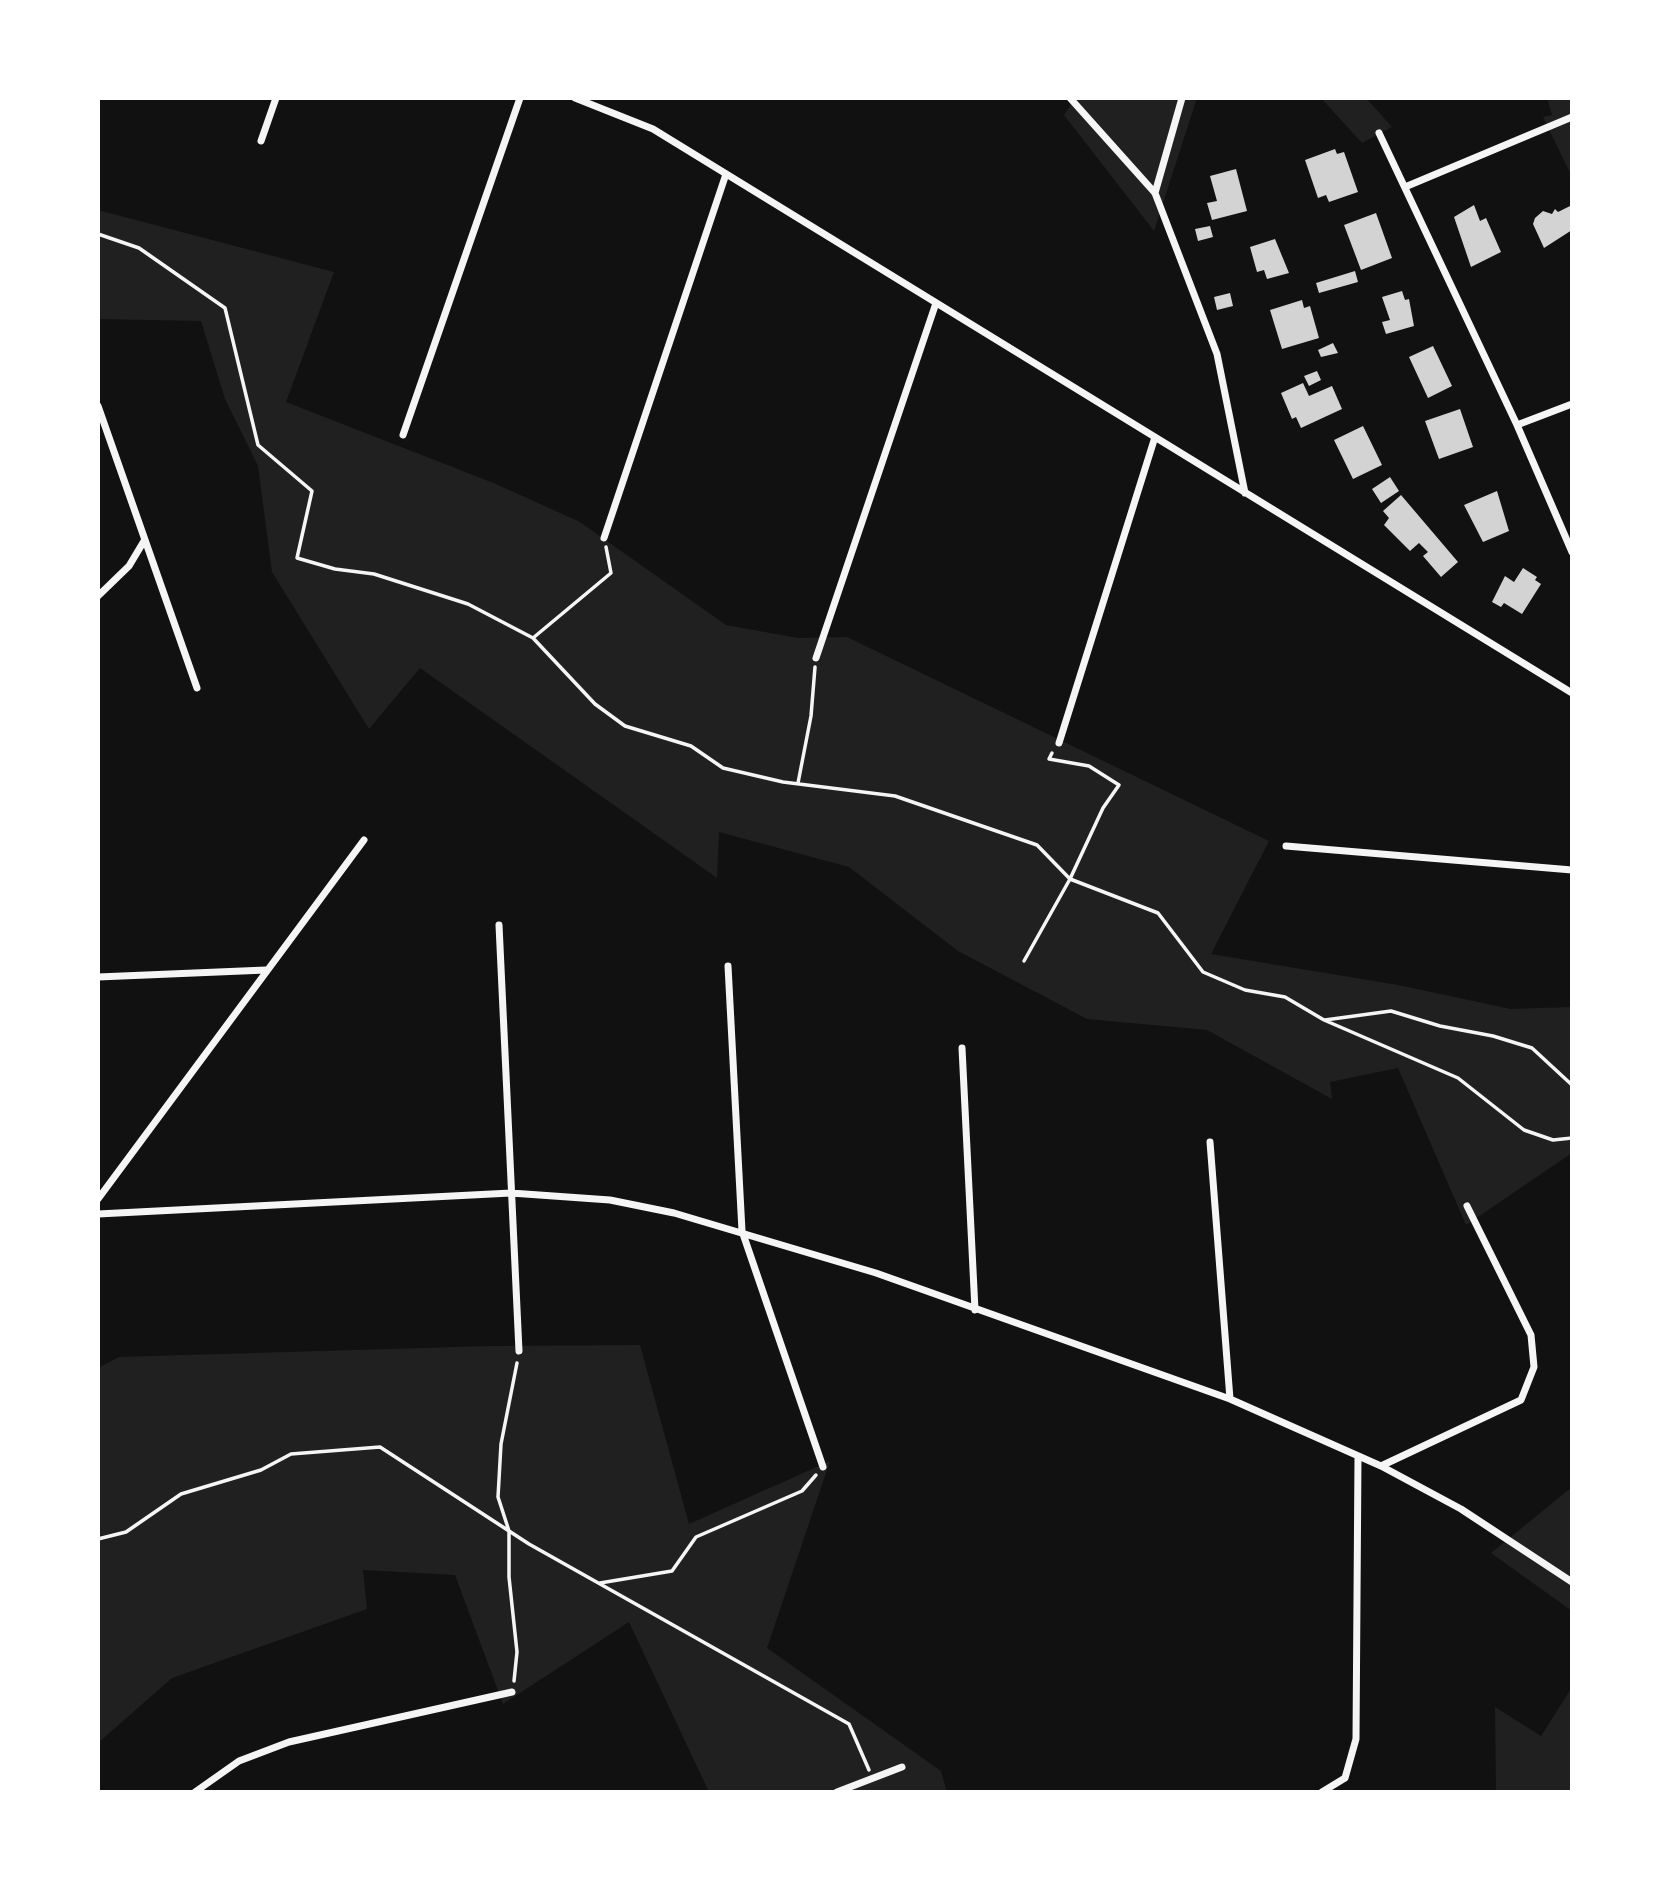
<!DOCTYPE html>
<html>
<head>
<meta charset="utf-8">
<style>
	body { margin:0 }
	#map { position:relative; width:1670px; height:1890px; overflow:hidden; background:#111; font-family:"DejaVu Sans",sans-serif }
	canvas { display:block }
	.frame { position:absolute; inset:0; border:100px solid #fff; pointer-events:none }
</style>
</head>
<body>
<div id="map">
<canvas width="1670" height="1890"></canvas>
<div class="frame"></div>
</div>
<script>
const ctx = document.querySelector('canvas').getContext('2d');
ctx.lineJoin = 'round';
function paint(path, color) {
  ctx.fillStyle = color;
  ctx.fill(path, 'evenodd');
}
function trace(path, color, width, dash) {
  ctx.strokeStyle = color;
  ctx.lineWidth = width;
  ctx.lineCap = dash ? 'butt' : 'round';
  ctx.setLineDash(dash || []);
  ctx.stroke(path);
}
paint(new Path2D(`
	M 1075,98 L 1197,98 L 1154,231 L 1064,115 Z
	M 1321,98 L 1366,98 L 1392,127 L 1362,143 Z
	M 1547,98 L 1572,98 L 1572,177 L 1543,117 L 1552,115 Z
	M 98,210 L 334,272 L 286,402 L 496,484 L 580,522 L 726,625 L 798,638 L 847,637 L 1269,841 L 1211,954 L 1398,985 L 1511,1009 L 1572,1007 L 1572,1153 L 1466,1225 L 1398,1068 L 1330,1082 L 1332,1099 L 1207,1030 L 1087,1019 L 958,951 L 849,867 L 719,832 L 717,878 L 420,668 L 369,729 L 272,572 L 258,466 L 225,399 L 201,321 L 98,319 Z
	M 640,1345 L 689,1524 L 830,1461 L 767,1648 L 941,1771 L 947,1792 L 709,1792 L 629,1622 L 503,1704 L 455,1575 L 363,1570 L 367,1609 L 172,1678 L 98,1743 L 98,1368 L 119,1357 L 491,1346 Z
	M 1572,1487 L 1572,1611 L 1491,1553 Z
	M 1572,1687 L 1572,1792 L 1496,1792 L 1495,1707 L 1541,1736 Z`), '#202020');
paint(new Path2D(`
	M 1335,149 L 1337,154 L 1344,152 L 1358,192 L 1329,202 L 1326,195 L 1318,198 L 1305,160 Z
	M 1236,169 L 1247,211 L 1212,220 L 1207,203 L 1217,201 L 1210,176 Z
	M 1474,205 L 1480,221 L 1486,218 L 1501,252 L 1471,267 L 1454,217 Z
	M 1572,205 L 1572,230 L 1544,248 L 1533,224 L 1535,218 L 1543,211 L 1552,214 L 1555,209 L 1558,212 Z
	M 1376,213 L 1392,258 L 1361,270 L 1344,225 Z
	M 1210,226 L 1213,237 L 1198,241 L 1195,229 Z
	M 1275,239 L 1289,273 L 1267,279 L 1264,270 L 1257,272 L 1250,247 Z
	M 1355,271 L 1358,282 L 1319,293 L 1316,283 Z
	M 1402,291 L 1405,300 L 1409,299 L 1414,326 L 1386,334 L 1382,322 L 1390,320 L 1382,297 Z
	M 1230,293 L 1233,306 L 1217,310 L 1214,297 Z
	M 1302,300 L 1304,308 L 1310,306 L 1319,338 L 1282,349 L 1270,310 Z
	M 1333,343 L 1338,353 L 1321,357 L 1318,350 Z
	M 1433,346 L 1452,386 L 1428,398 L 1409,357 Z
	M 1317,371 L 1321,380 L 1309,386 L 1304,376 Z
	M 1303,383 L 1309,396 L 1332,386 L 1342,409 L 1301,428 L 1296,417 L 1292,419 L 1281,393 Z
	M 1460,409 L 1473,447 L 1439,459 L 1425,421 Z
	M 1363,426 L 1382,465 L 1353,479 L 1334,440 Z
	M 1390,477 L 1399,491 L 1381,503 L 1372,489 Z
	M 1497,491 L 1509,531 L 1483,542 L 1464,505 Z
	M 1401,495 L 1458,562 L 1441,577 L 1423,556 L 1428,552 L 1419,543 L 1410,551 L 1384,525 L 1389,518 L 1383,511 Z
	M 1523,568 L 1537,577 L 1535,580 L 1541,584 L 1522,614 L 1504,603 L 1501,607 L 1492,602 L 1505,576 L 1514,582 Z`), '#d3d3d3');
trace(new Path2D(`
	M 98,234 L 139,248 L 225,308 L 258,445 L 312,491 L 297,558 L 335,569 L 374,574 L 468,604 L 533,638 L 595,704 L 625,726 L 691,746 L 723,768 L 783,782 L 895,796 L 1037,845 L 1070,879 L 1158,913 L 1203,972 L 1245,990 L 1285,997 L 1324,1020 L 1458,1078 L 1524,1130 L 1553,1140 L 1572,1138
	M 533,638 L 611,573 L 606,547
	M 798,783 L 811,716 L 815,667
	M 1024,961 L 1070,879 L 1103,808 L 1119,785 L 1089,766 L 1049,759 L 1052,753
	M 1325,1020 L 1391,1011 L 1440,1026 L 1493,1036 L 1532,1048 L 1572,1085
	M 98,1539 L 126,1532 L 181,1494 L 261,1470 L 291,1454 L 380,1447 L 529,1544 L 849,1724 L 869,1770
	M 600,1583 L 672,1571 L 696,1537 L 802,1491 L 816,1475
	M 514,1681 L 517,1652 L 509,1577 L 509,1531 L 498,1497 L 501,1444 L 517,1363`), '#f5f5f5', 3.5);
trace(new Path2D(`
	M 575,98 L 653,129 L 1572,693
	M 1070,98 L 1155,193 L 1217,354 L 1245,493
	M 1379,133 L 1517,425 L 1572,552
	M 261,141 L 276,98
	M 1405,187 L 1572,117
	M 1155,193 L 1182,98
	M 98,406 L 197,688
	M 1517,425 L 1572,404
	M 403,435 L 520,98
	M 604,538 L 726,174
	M 98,596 L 129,566 L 144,541
	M 816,658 L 936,303
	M 1059,743 L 1155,437
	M 1286,846 L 1572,870
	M 499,925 L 519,1351
	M 728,966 L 742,1231 L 823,1467
	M 98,977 L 266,970
	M 962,1048 L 975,1310
	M 1210,1142 L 1230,1399
	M 98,1199 L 364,840
	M 98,1214 L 511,1193 L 610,1200 L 674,1213 L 876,1273 L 1230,1399 L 1381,1466 L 1461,1509 L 1572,1582
	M 1381,1466 L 1521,1400 L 1534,1367 L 1531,1335 L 1467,1206
	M 195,1792 L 239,1761 L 289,1742 L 512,1692
	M 837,1792 L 902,1767
	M 1322,1792 L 1345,1778 L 1356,1739 L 1358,1456`), '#f5f5f5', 7);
</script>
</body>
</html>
